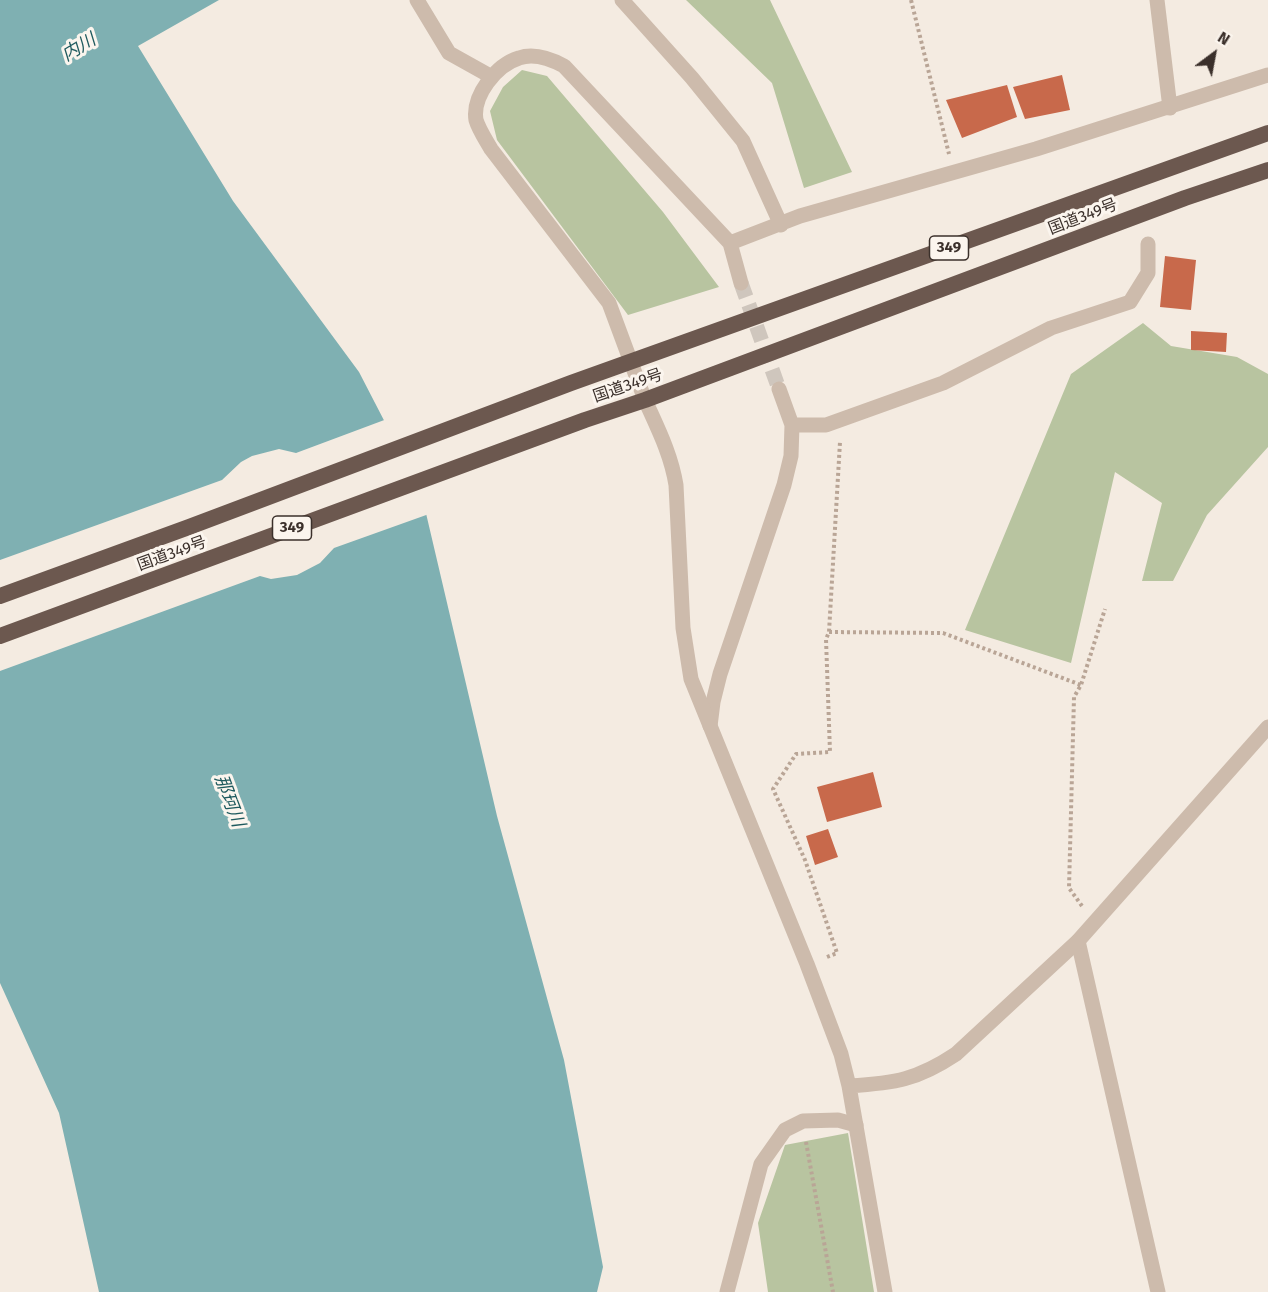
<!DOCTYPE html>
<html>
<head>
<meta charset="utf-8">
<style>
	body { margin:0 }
	#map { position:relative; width:1268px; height:1292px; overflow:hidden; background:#f4ebe1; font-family:"Fira Sans",sans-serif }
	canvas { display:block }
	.north { position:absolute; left:1184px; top:24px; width:60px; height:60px; -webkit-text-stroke:4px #fbf5ee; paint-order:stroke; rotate:32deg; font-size:16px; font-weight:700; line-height:24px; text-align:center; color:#3b302b }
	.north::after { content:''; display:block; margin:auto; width:21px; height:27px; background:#3b302b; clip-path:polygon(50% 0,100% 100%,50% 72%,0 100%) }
</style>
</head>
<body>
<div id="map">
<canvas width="1268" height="1292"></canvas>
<div class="north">N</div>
</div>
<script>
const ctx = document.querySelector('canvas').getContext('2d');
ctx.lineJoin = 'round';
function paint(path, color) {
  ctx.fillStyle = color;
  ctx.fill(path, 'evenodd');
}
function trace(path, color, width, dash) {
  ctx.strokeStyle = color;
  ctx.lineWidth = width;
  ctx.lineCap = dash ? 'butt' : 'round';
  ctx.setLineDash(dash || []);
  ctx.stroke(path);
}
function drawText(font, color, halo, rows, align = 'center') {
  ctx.font = font + ' "Fira Sans","Noto Sans JP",sans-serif';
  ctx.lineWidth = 6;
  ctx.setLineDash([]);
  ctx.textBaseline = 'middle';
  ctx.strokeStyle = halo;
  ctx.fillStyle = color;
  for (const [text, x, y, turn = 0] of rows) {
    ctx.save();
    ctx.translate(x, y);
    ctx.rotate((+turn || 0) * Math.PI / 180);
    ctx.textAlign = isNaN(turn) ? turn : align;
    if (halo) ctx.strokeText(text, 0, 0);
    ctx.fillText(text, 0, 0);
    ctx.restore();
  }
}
paint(new Path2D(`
	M 686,0 L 770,0 L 852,172 L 804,188 L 772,83 Z
	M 522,70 L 547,76 L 663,212 L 719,287 L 628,315 L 497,140 L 490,111 L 503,87 Z
	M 1143,323 L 1171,346 L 1237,357 L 1268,374 L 1268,447 L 1207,515 L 1173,581 L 1142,581 L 1162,503 L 1115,472 L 1071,663 L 965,630 L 1071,374 Z
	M 848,1133 L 874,1292 L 768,1292 L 758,1223 L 785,1145 Z`), '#b8c4a0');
paint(new Path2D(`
	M 0,0 L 219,0 L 138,46 L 233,201 L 359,372 L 421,492 L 497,816 L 564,1060 L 603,1267 L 597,1292 L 99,1292 L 59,1113 L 0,983 Z`), '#7fb0b2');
paint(new Path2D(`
	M 387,419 L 423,491 L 429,514 L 334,548 L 320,563 L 297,575 L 271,579 L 260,576 L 0,671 L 0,560 L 222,480 L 241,462 L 252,456 L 279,449 L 296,453 Z`), '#f4ebe1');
paint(new Path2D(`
	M 1062,75 L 1070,110 L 1025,119 L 1013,87 Z
	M 1007,85 L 1017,117 L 962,138 L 946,100 Z
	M 1165,256 L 1196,260 L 1191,310 L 1160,307 Z
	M 1191,331 L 1227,333 L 1226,352 L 1191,350 Z
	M 873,772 L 882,807 L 827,822 L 817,787 Z
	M 828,829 L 838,857 L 815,865 L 806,836 Z`), '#c8694b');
trace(new Path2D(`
	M 741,283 L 779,389`), '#cfc6bd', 15, [15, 8]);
trace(new Path2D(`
	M 911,0 L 949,154
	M 829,632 L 943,633 L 1081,685
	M 1082,906 L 1069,888 L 1074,697 L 1081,685 L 1105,609
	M 827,957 L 837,953 L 805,860 L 773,789 L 796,754 L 830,752 L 826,639 L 829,632 L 840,442
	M 806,1142 L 833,1292`), '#b9a596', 4, [3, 3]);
trace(new Path2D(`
	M 417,0 L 449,53 L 492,77
	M 622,0 L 692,78 L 743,141 L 781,225
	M 1157,0 L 1170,108
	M 730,243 L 800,216 L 1036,149 L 1268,75
	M 645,400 L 609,303 L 491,149 C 486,140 479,130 476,120 C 472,96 496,65 519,58 C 533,53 551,59 564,66 L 730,243 L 741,283
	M 792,425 L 826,425 L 943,383 L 1051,328 L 1130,302 L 1148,273 L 1148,244
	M 710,726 L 713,702 L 720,674 L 784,485 L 791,456 L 792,425 L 779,389
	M 1078,941 L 1158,1292
	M 727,1292 L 761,1164 L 785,1130 L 803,1121 L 838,1120 L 856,1125`), '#cdbbac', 15);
trace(new Path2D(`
	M 645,400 C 658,429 671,454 676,485 L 683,628 L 691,679 L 807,964 L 841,1054 L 849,1086 C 895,1083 917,1080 956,1054 L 1078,941 L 1268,727
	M 849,1086 L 885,1292`), '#cdbbac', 15);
trace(new Path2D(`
	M 0,596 L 189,527 L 571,383 L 1268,133
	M 0,636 L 585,420 L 645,400 L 1185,198 L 1268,170`), '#6c584f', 16);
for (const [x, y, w] of [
	[949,248,39],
	[292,528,39]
]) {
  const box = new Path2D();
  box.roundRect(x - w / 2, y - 12, w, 24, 4.5);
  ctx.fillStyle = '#fbf5ee';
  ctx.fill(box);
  trace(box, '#3b302b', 1.5);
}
drawText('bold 15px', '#3b302b', null, [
	["349",949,248],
	["349",292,528]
]);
drawText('16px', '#3b302b', '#fbf5ee', [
	["国道349号",1083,217,-21],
	["国道349号",628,386,-19],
	["国道349号",172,554,-20]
]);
drawText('italic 18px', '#1f5a5e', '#fbf5ee', [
	["内川",79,48,-31],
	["那珂川",229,801,69]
]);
</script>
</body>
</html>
